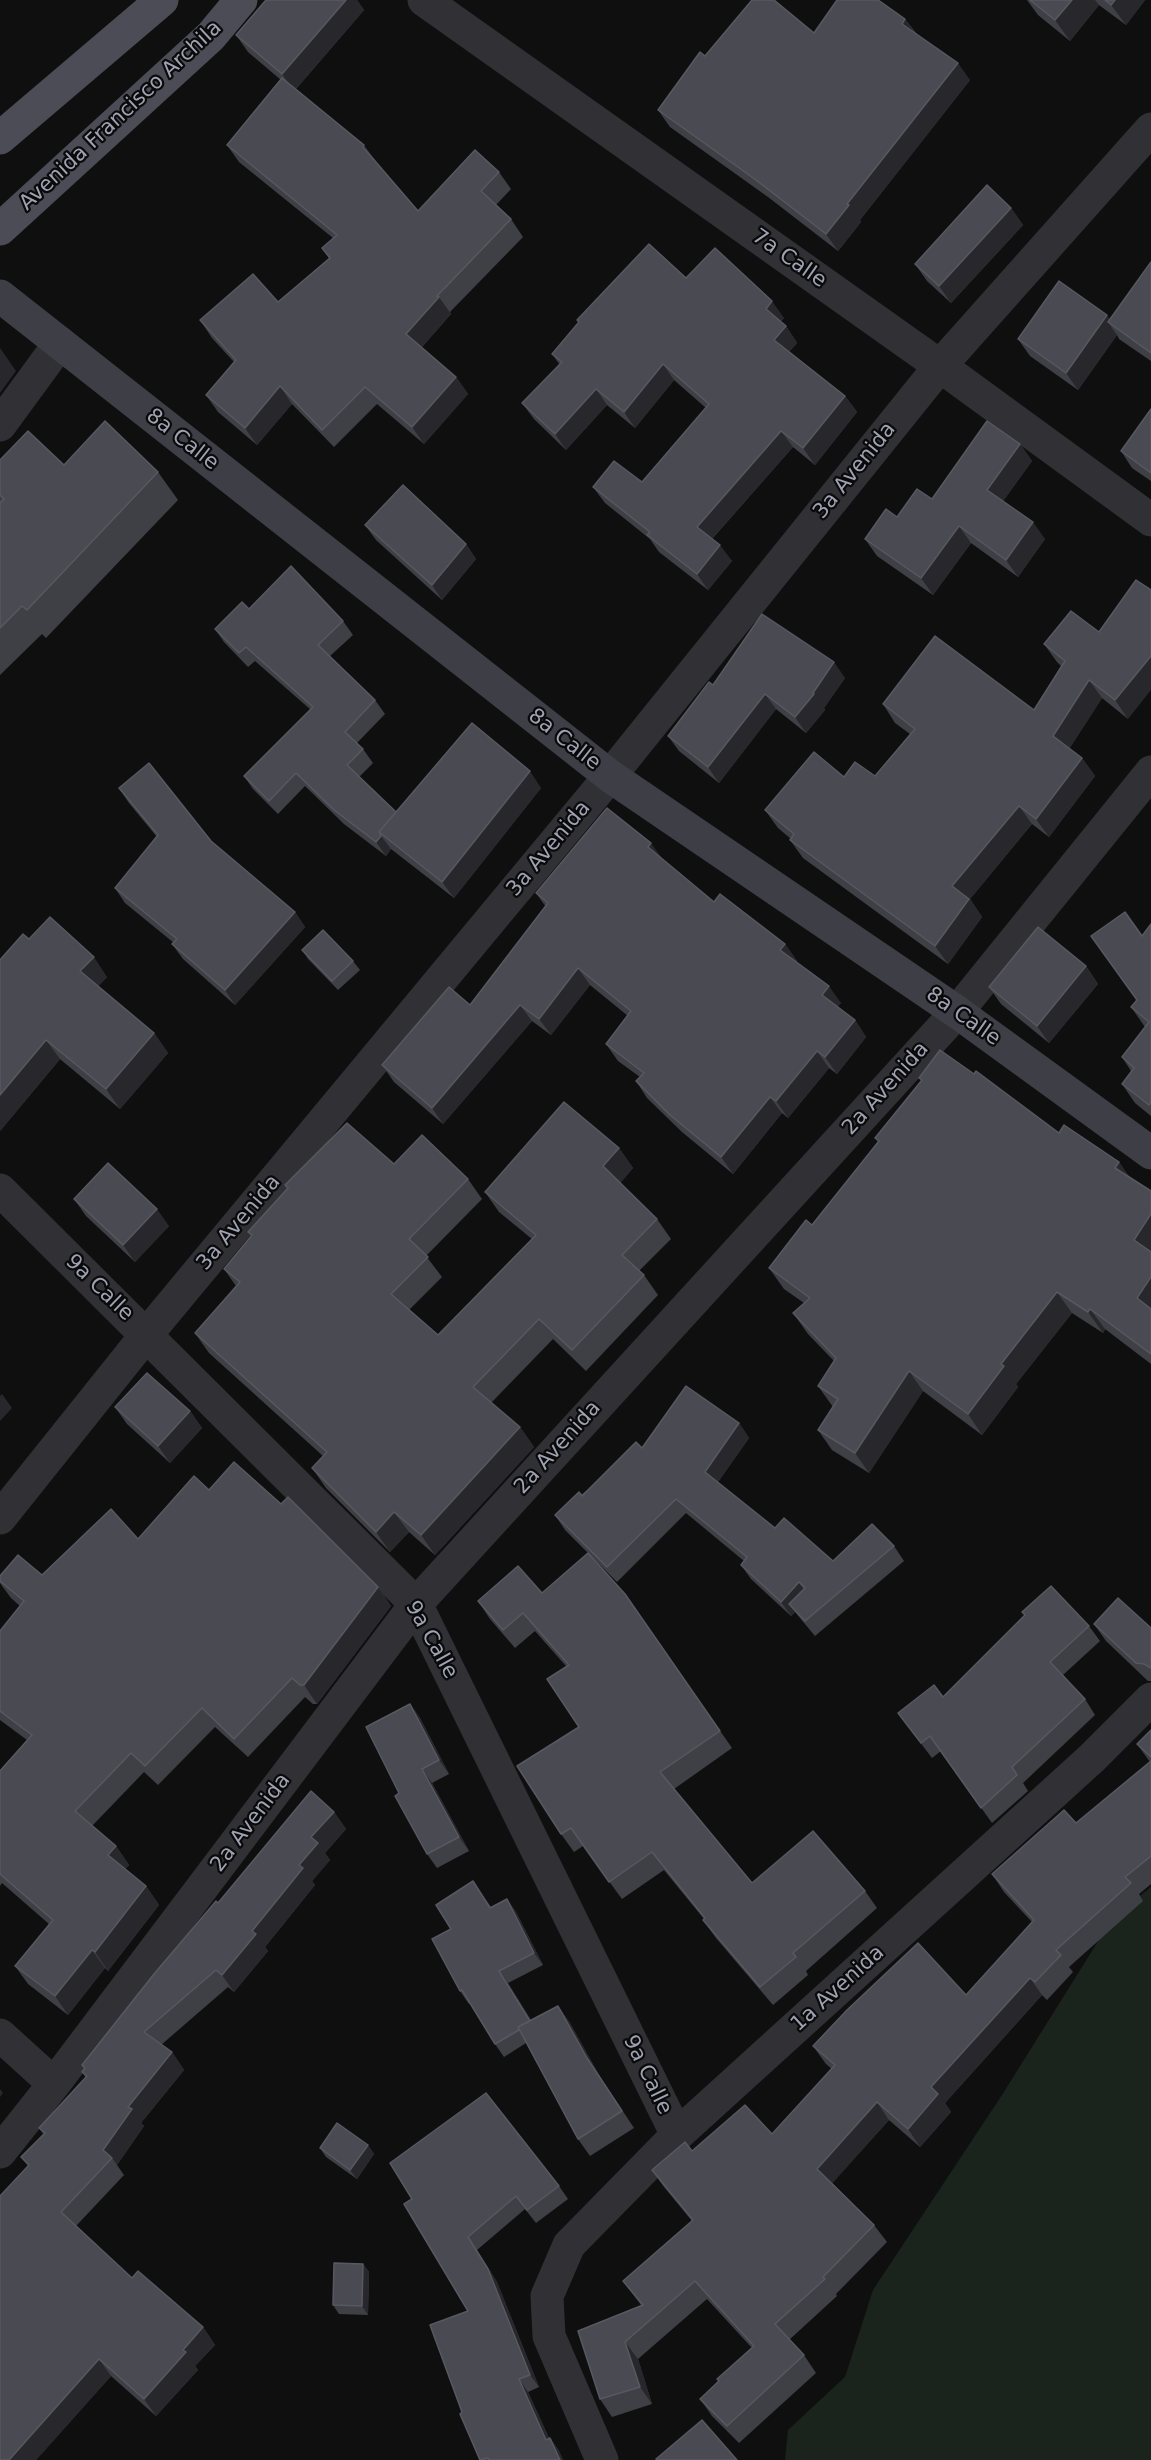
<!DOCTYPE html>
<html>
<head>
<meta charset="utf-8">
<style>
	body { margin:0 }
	canvas { display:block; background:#0f0f10 }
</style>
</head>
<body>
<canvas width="1151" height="2460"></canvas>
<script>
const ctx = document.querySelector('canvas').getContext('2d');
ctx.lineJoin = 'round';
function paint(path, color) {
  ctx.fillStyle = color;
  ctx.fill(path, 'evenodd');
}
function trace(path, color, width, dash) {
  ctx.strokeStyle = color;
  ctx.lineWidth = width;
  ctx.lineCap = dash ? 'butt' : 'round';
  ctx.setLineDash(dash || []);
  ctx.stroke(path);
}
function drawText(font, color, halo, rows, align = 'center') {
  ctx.font = font + ' "DejaVu Sans",sans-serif';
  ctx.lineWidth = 4.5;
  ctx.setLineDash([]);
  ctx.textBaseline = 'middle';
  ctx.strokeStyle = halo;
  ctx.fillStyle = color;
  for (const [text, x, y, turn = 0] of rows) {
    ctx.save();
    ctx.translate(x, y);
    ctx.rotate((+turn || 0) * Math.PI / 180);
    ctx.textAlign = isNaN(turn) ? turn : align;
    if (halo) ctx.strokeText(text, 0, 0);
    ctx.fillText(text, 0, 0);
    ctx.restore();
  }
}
paint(new Path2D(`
	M 1151,1887 L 1151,2460 L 785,2460 L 788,2430 L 845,2377 L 873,2290 L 1002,2095 L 1112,1919 Z`), '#1b231d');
trace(new Path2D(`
	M 424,0 L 940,366 L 1151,520
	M 0,425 L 60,343
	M 0,1190 L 416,1604 L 677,2135
	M 0,1518 L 147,1334 L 610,776 L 940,366 L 1151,129
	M 0,2035 L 54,2084
	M 0,2152 L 54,2084 L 416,1604 L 957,1012 L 1151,772
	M 602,2460 L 549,2336 L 547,2296 L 569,2245 L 677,2135 L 1092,1758 L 1151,1699`), '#303035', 33);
trace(new Path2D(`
	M 0,296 L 610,776 L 957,1012 L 1151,1153`), '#3e3e46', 33);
trace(new Path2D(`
	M 0,138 L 162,0
	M 0,229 L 211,36 L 241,0`), '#4b4c55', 33);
paint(new Path2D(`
	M 266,0 L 357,0 L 364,10 L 296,89 L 364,145 L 376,162 L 418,211 L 499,172 L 511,189 L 496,205 L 511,219 L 523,237 L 450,312 L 451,314 L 422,347 L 456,377 L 468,394 L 424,444 L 377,404 L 334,447 L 292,404 L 257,445 L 218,412 L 206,395 L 234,362 L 212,338 L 200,320 L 278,302 L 329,258 L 322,248 L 333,238 L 239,162 L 227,145 L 281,80 L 248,52 L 236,35 Z
	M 1027,0 L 1145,0 L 1126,25 L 1099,5 L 1070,41 L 1038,15 Z
	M 905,19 L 916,33 L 970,80 L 860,220 L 861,222 L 838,251 L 768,197 L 670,127 L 658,110 L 705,56 L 814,33 Z
	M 1011,208 L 1023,225 L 951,303 L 927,281 L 915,264 Z
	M 1151,262 L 1151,361 L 1119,339 L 1117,335 L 1078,390 L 1030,356 L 1018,339 L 1110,319 Z
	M 686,278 L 784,318 L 780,322 L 786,326 L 797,343 L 789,352 L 845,396 L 857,412 L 815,465 L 793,447 L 712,539 L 732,561 L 708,590 L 659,552 L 650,539 L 605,503 L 593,487 L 642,482 L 706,408 L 674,380 L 635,428 L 607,405 L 566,450 L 534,419 L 522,403 L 560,365 L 552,354 Z
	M 1151,409 L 1151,481 L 1132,468 L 1121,451 Z
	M 1020,444 L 1032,461 L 1003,501 L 1045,539 L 1018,577 L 971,543 L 933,595 L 877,556 L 865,539 L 897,517 L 932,499 Z
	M 0,460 L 158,472 L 178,500 L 46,638 L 42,634 L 0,675 Z
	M 365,525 L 466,544 L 476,559 L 442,600 L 376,540 Z
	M 249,609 L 343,621 L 353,635 L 330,656 L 375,700 L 385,714 L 357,743 L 363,749 L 373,763 L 359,777 L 396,812 L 541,788 L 454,898 L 391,849 L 386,856 L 344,824 L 305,786 L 278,814 L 253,789 L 244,776 L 311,710 L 255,661 L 248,667 L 224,642 L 215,629 Z
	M 1071,611 L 1128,719 L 1102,698 L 1069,749 L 1082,758 L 1095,776 L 1049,837 L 1032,824 L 970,899 L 982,917 L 948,964 L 803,858 L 790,840 L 791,839 L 778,828 L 765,810 L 844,777 L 875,776 L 910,734 L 895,723 L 883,704 L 1034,710 L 1061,666 L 1057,662 L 1044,644 Z
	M 845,678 L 824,708 L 825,710 L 806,733 L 776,709 L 719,783 L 679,751 L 668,736 L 713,685 Z
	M 119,788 L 211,841 L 295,912 L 305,927 L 235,1005 L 183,959 L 172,944 L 174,943 L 125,903 L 115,888 L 157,837 L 129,803 Z
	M 662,859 L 714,902 L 785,944 L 797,961 L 796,962 L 841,1003 L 837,1007 L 855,1020 L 866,1037 L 837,1074 L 829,1068 L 788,1118 L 782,1113 L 733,1174 L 682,1132 L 647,1098 L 636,1081 L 640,1077 L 618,1061 L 606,1044 L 628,1016 L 590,985 L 551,1035 L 532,1021 L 443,1124 L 394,1082 L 382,1065 L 470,1005 L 546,907 L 536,893 Z
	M 1151,924 L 1151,1116 L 1135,1103 L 1122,1084 L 1131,1071 L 1122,1057 L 1145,1027 L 1131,1007 L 1137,1000 L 1091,936 L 1142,936 Z
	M 29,939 L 107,977 L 98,986 L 154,1033 L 168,1053 L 120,1109 L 60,1059 L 0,1131 Z
	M 302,950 L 353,961 L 360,970 L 338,990 L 308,959 Z
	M 1086,966 L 1098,984 L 1049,1043 L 1001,1004 L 989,987 Z
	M 919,1078 L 1059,1133 L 1119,1162 L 1129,1177 L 1151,1191 L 1151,1364 L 1105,1329 L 1103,1333 L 1072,1313 L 1016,1384 L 1018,1387 L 982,1435 L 923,1391 L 869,1473 L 832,1450 L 818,1430 L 833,1407 L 818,1386 L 834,1361 L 808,1334 L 793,1313 L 804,1303 L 784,1289 L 769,1268 L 812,1225 L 878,1142 L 875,1138 L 921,1081 Z
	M 619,1148 L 633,1168 L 620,1183 L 657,1219 L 671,1239 L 639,1271 L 644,1275 L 658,1295 L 586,1371 L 553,1339 L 491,1403 L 520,1427 L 534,1447 L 435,1555 L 409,1532 L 390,1552 L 326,1488 L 312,1468 L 323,1456 L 209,1353 L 195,1333 L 236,1286 L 224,1269 L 251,1236 L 248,1232 L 288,1189 L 285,1185 L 394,1164 L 468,1179 L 482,1199 L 426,1256 L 442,1277 L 409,1310 L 438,1335 L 532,1239 L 499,1212 L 485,1192 Z
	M 74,1199 L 169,1226 L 135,1262 L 86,1216 Z
	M 115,1407 L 190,1411 L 202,1428 L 170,1463 L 127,1424 Z
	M 739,1423 L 749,1438 L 718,1482 L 775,1528 L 833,1561 L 894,1546 L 904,1561 L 815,1636 L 795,1612 L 791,1616 L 751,1579 L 741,1565 L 744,1561 L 686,1513 L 617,1582 L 565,1530 L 555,1515 L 642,1448 Z
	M 209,1490 L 281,1504 L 378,1587 L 391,1606 L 317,1704 L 313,1704 L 305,1697 L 248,1757 L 215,1727 L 158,1785 L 144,1772 L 92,1826 L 116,1846 L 129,1865 L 125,1869 L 146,1886 L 159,1905 L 108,1971 L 105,1968 L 68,2015 L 28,1984 L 15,1966 L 49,1924 L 2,1883 L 0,1886 L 0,1771 L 27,1740 L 0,1720 L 0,1631 L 20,1606 L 11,1598 L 0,1583 L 0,1576 L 42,1575 L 138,1539 Z
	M 542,1593 L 625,1594 L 732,1748 L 674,1789 L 752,1883 L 865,1891 L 877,1908 L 806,1971 L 808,1975 L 773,2005 L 716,1938 L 703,1920 L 704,1919 L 664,1870 L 622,1899 L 583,1846 L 574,1852 L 561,1834 L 579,1727 L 566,1666 L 535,1631 L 515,1648 L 490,1619 L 478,1601 Z
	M 1022,1612 L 1089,1626 L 1100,1641 L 1063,1675 L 1085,1699 L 1095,1715 L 1023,1783 L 1028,1791 L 992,1823 L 941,1751 L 932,1758 L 898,1713 L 943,1697 L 1025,1615 Z
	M 1094,1624 L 1151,1628 L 1151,1681 L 1148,1681 L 1106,1641 Z
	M 410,1704 L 420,1718 L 449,1774 L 432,1783 L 469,1851 L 437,1868 L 427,1854 L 399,1793 Z
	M 1151,1730 L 1151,1884 L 1139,1894 L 1143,1901 L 1069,1967 L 1073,1972 L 1047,2000 L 1042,1995 L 945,2103 L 951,2112 L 920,2147 L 889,2120 L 832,2183 L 874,2225 L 887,2242 L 836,2294 L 837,2296 L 789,2340 L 804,2355 L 816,2373 L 739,2443 L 712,2416 L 700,2399 L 752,2348 L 707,2299 L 638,2359 L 652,2404 L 612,2417 L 600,2399 L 641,2305 L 623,2281 L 692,2221 L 664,2187 L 652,2170 L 692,2151 L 772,2134 L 832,2069 L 826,2064 L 813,2046 L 966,1995 L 1032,1922 L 1004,1892 L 992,1874 L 1076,1823 L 1150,1762 L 1137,1744 Z
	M 334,1812 L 346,1829 L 325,1853 L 330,1860 L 312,1881 L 315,1885 L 265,1947 L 268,1951 L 234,1992 L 228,1987 L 161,2045 L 172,2052 L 184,2070 L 141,2123 L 144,2126 L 117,2165 L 124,2175 L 76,2226 L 132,2278 L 203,2327 L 215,2345 L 195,2366 L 198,2370 L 156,2416 L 111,2376 L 36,2460 L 0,2460 L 28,2166 L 21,2157 L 44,2135 L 39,2128 L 86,2078 L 82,2072 L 84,2068 L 82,2065 L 218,1903 Z
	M 473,1881 L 491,1907 L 507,1899 L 516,1912 L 543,1965 L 508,1983 L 531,2020 L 558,2006 L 570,2023 L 599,2075 L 634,2128 L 590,2156 L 578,2139 L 526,2043 L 504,2057 L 495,2044 L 470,2003 L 469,2004 L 460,1991 L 451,1929 Z
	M 368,2145 L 374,2154 L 357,2179 L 326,2157 L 320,2148 Z
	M 559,2186 L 568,2199 L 536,2223 L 525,2209 L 477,2250 L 497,2282 L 539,2387 L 528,2392 L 549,2438 L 550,2438 L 559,2451 L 563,2460 L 480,2460 L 462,2412 L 468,2311 L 404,2204 Z
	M 363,2264 L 369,2272 L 368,2315 L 339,2314 L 333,2305 Z`), '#3f4046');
paint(new Path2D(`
	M 346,0 L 357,0 L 364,10 L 294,91 L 282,74 Z
	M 1072,0 L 1095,0 L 1099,5 L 1070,41 L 1055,20 Z
	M 1115,0 L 1145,0 L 1126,25 L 1111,5 Z
	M 905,19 L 917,36 L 902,24 Z
	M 958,63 L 970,80 L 860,220 L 861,222 L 838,251 L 826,234 L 847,204 Z
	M 364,145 L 376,162 L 375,164 L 363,147 Z
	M 1011,208 L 1023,225 L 951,303 L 939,286 Z
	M 439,297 L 451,314 L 418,351 L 406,334 Z
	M 772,301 L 784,318 L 777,325 L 766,309 Z
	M 1107,315 L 1116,328 L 1108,322 L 1117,335 L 1078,390 L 1066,373 Z
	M 786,326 L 797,343 L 785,356 L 774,340 Z
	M 0,348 L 16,371 L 0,393 Z
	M 663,364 L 674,380 L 635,428 L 624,412 Z
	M 456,377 L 468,394 L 424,444 L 412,427 Z
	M 280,386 L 292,404 L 257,445 L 245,428 Z
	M 596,389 L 607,405 L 566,450 L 555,434 Z
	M 845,396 L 857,412 L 815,465 L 803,448 Z
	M 781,431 L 793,447 L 708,543 L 697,527 Z
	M 1020,444 L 1032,461 L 999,507 L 987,490 Z
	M 1033,522 L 1045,539 L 1018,577 L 1006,560 Z
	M 959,526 L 971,543 L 933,595 L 921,578 Z
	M 466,544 L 476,559 L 442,600 L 432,585 Z
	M 720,545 L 732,561 L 708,590 L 697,574 Z
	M 1151,656 L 1151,690 L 1128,719 L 1115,700 Z
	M 834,662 L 845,678 L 824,708 L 825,710 L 806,733 L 795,717 Z
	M 1089,680 L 1102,698 L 1066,754 L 1053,736 Z
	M 765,694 L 776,709 L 719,783 L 708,767 Z
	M 1082,758 L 1095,776 L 1049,837 L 1036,819 Z
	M 530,771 L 541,788 L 454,898 L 442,882 Z
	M 1019,806 L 1032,824 L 970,899 L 982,917 L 948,964 L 935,946 L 952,886 Z
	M 381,836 L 391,849 L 386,856 L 376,842 Z
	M 651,843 L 663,860 L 648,847 Z
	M 295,912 L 305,927 L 235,1005 L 225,990 Z
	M 785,944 L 797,961 L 792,967 L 780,950 Z
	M 94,957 L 107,977 L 94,991 L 80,971 Z
	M 1086,966 L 1098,984 L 1049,1043 L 1037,1026 Z
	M 578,968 L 590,985 L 551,1035 L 539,1019 Z
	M 829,986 L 841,1003 L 834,1012 L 822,995 Z
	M 520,1005 L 532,1021 L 443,1124 L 432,1108 Z
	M 855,1020 L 866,1037 L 837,1074 L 825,1057 Z
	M 154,1033 L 168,1053 L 120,1109 L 106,1089 Z
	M 46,1040 L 60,1059 L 0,1131 L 0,1095 Z
	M 817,1051 L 829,1068 L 788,1118 L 776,1101 Z
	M 770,1097 L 782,1113 L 733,1174 L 721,1157 Z
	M 619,1148 L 633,1168 L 618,1186 L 603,1166 Z
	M 1119,1162 L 1134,1183 L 1115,1168 Z
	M 157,1209 L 169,1226 L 135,1262 L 123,1245 Z
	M 1151,1214 L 1151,1257 L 1134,1240 Z
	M 1151,1277 L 1151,1318 L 1137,1298 Z
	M 1057,1292 L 1072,1313 L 1016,1384 L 1018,1387 L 982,1435 L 968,1414 L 1001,1364 Z
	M 1090,1309 L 1105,1329 L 1103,1333 L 1088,1312 Z
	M 909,1371 L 923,1391 L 869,1473 L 855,1453 Z
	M 2,1394 L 12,1408 L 0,1421 L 0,1396 Z
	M 190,1411 L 202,1428 L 170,1463 L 158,1446 Z
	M 739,1423 L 749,1438 L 715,1486 L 705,1472 Z
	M 520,1427 L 534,1447 L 435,1555 L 421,1535 Z
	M 394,1512 L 409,1532 L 390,1552 L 376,1532 Z
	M 799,1582 L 809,1597 L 789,1604 L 795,1612 L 791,1616 L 781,1602 Z
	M 378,1587 L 391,1606 L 317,1704 L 304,1685 Z
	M 410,1704 L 420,1718 L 449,1774 L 439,1760 Z
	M 422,1769 L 432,1783 L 469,1851 L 459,1837 Z
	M 334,1812 L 346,1829 L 325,1853 L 330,1860 L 312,1881 L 315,1885 L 265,1947 L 268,1951 L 234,1992 L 222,1975 L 299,1865 L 311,1837 Z
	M 116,1846 L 129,1865 L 121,1874 L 108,1855 Z
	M 146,1886 L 159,1905 L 108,1971 L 95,1952 Z
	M 507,1899 L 516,1912 L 543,1965 L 534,1953 Z
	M 92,1950 L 105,1968 L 68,2015 L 55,1996 Z
	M 499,1971 L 508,1983 L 540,2035 L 531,2022 Z
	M 1030,1978 L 1042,1995 L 945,2103 L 951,2112 L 920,2147 L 908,2129 L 931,2087 Z
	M 558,2006 L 570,2023 L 599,2075 L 634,2128 L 587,2058 Z
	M 172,2052 L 184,2070 L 141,2123 L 144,2126 L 117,2165 L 112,2158 L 103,2150 L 128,2107 Z
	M 0,2089 L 3,2093 L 0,2097 Z
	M 877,2102 L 889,2120 L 830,2186 L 817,2169 Z
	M 368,2145 L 374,2154 L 357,2179 L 350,2170 Z
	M 468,2237 L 497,2282 L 539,2387 L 530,2375 Z
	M 363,2264 L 369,2272 L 368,2315 L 362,2306 Z
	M 203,2327 L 215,2345 L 195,2366 L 198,2370 L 156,2416 L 144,2399 L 183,2350 Z
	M 625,2342 L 638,2359 L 652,2404 L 640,2387 Z
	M 99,2359 L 111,2376 L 36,2460 L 9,2460 Z
	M 519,2379 L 528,2392 L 555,2452 L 546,2440 Z
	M 550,2438 L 559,2451 L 563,2460 L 560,2460 Z`), '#28282c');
const building = new Path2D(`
	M 266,0 L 346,0 L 282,74 L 236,35 Z
	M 752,0 L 774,0 L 814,33 L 837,0 L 878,0 L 905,19 L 902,24 L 958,63 L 847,204 L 849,205 L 826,234 L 756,180 L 658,110 L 700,52 L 705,56 Z
	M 1030,0 L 1072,0 L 1055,20 Z
	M 1105,0 L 1115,0 L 1111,5 Z
	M 282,78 L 364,145 L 363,147 L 418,211 L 475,150 L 499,172 L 481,191 L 511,219 L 437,296 L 439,297 L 406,334 L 456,377 L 412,427 L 365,387 L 322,430 L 280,386 L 245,428 L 206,395 L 236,360 L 200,320 L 253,274 L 278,302 L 330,258 L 322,248 L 337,235 L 227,145 Z
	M 987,185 L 1011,208 L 939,286 L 915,264 Z
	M 649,244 L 686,278 L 715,248 L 772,301 L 766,309 L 786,326 L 774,340 L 845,396 L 803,448 L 781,431 L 697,527 L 720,545 L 697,574 L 647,535 L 650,532 L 593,487 L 614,461 L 642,482 L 709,404 L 663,364 L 624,412 L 596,389 L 555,434 L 522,403 L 562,362 L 552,354 L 579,322 L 577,320 Z
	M 1151,262 L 1151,353 L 1108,322 Z
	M 1059,281 L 1107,315 L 1066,373 L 1018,339 Z
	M 1151,409 L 1151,473 L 1121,451 Z
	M 105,421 L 158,472 L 27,610 L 22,606 L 0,628 L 0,503 L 4,499 L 0,495 L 0,460 L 28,431 L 64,465 Z
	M 987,421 L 1020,444 L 987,490 L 1033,522 L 1006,560 L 959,526 L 921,578 L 865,539 L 886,509 L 897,517 L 917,489 L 932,499 Z
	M 403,485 L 466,544 L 432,585 L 365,525 Z
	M 291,566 L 343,621 L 318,645 L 375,700 L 345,732 L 363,749 L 347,765 L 396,812 L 379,832 L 381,836 L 376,842 L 334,810 L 296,773 L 269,801 L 244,776 L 313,707 L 246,647 L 239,653 L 215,629 L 242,602 L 249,609 Z
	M 1136,580 L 1151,590 L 1151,656 L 1115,700 L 1089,680 L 1053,736 L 1082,758 L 1036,819 L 1019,806 L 952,886 L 969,899 L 935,946 L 790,840 L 794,834 L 765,810 L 814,752 L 844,777 L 855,762 L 875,776 L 915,729 L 883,704 L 935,636 L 1034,710 L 1065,661 L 1044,644 L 1071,611 L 1099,632 Z
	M 762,614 L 834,662 L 813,693 L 814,694 L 795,717 L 765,694 L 708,767 L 668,736 L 709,682 L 713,685 Z
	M 472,723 L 530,771 L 442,882 L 379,832 Z
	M 149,763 L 211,841 L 295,912 L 225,990 L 172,944 L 177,939 L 115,888 L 158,835 L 119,788 Z
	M 607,808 L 651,843 L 648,847 L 714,902 L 720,894 L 785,944 L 780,950 L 829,986 L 822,995 L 855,1020 L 825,1057 L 817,1051 L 776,1101 L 770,1097 L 721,1157 L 670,1115 L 636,1081 L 644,1073 L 606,1044 L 631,1011 L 578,968 L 539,1019 L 520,1005 L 432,1108 L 382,1065 L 449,987 L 470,1005 L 548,903 L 536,893 Z
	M 1125,912 L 1142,936 L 1151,924 L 1151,1102 L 1149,1105 L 1122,1084 L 1134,1068 L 1122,1057 L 1149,1022 L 1131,1007 L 1137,1000 L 1091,936 Z
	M 50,917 L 94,957 L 80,971 L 154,1033 L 106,1089 L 46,1040 L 0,1095 L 0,960 L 23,934 L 29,939 Z
	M 1038,927 L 1086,966 L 1037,1026 L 989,987 Z
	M 323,930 L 353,961 L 332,981 L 302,950 Z
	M 940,1050 L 974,1074 L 976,1071 L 1059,1133 L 1064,1125 L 1119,1162 L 1115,1168 L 1151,1191 L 1151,1214 L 1134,1240 L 1151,1252 L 1151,1277 L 1137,1298 L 1151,1309 L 1151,1354 L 1090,1309 L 1088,1312 L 1057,1292 L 1001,1364 L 1004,1366 L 968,1414 L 909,1371 L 855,1453 L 818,1430 L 838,1399 L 818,1386 L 836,1358 L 793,1313 L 810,1298 L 769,1268 L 806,1220 L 812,1225 L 879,1141 L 875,1138 L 922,1080 L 919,1078 Z
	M 564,1102 L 619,1148 L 603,1166 L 657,1219 L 622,1255 L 644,1275 L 572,1350 L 539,1319 L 473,1387 L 520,1427 L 421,1535 L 394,1512 L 376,1532 L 312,1468 L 327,1452 L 195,1333 L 240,1282 L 224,1269 L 252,1235 L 248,1232 L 288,1188 L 285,1185 L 347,1123 L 394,1164 L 422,1135 L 468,1179 L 409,1239 L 428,1257 L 391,1294 L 438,1335 L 536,1235 L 485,1192 Z
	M 108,1163 L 157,1209 L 123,1245 L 74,1199 Z
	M 147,1373 L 190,1411 L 158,1446 L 115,1407 Z
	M 686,1386 L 739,1423 L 705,1472 L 775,1528 L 784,1518 L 833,1561 L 872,1524 L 894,1546 L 805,1621 L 789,1604 L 805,1588 L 799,1582 L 781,1602 L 741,1565 L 747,1557 L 676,1499 L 607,1567 L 555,1515 L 579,1492 L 582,1496 L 636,1442 L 642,1448 Z
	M 234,1462 L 281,1504 L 288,1497 L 378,1587 L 304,1685 L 300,1685 L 292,1678 L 234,1739 L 202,1708 L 145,1766 L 131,1753 L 75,1811 L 116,1846 L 108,1855 L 146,1886 L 95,1952 L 92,1950 L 55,1996 L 15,1966 L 53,1920 L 0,1874 L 0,1771 L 32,1735 L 0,1711 L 0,1631 L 24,1601 L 0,1581 L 0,1576 L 18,1555 L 42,1575 L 111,1509 L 138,1539 L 194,1476 L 209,1490 Z
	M 588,1553 L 625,1594 L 720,1731 L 660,1772 L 752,1883 L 813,1831 L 865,1891 L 793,1953 L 796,1957 L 760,1987 L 703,1920 L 705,1918 L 652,1852 L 609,1882 L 571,1828 L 561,1834 L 517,1766 L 579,1727 L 547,1679 L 569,1665 L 523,1613 L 503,1630 L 478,1601 L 518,1566 L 542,1593 Z
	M 1051,1586 L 1089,1626 L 1050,1662 L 1085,1699 L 1012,1767 L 1017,1775 L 981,1808 L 930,1736 L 921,1743 L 898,1713 L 934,1685 L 943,1697 L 1025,1615 L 1022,1612 Z
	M 1118,1598 L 1151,1628 L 1151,1668 L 1144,1664 L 1136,1663 L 1094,1624 Z
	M 410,1704 L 439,1760 L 422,1769 L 459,1837 L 427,1854 L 395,1796 L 399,1793 L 366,1727 Z
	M 1151,1730 L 1151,1757 L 1137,1744 Z
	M 1151,1761 L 1151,1856 L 1125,1877 L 1131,1883 L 1056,1950 L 1061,1955 L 1035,1982 L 1030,1978 L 931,2087 L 938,2094 L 908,2129 L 877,2102 L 817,2169 L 874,2225 L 823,2277 L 825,2279 L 775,2324 L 804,2355 L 727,2426 L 700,2399 L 719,2381 L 717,2379 L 754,2346 L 695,2281 L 625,2342 L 640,2387 L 600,2399 L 578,2331 L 643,2305 L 623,2281 L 693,2220 L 652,2170 L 685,2142 L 692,2151 L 745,2105 L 772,2134 L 835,2065 L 813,2046 L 847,2010 L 918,1943 L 966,1995 L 1034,1920 L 992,1874 L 1064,1810 L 1076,1823 Z
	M 311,1791 L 334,1812 L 311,1837 L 318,1843 L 299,1865 L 303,1868 L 252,1931 L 256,1934 L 222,1975 L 216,1970 L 144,2032 L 172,2052 L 128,2107 L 132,2109 L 103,2150 L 112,2158 L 61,2212 L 132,2278 L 138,2271 L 203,2327 L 183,2350 L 186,2352 L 144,2399 L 99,2359 L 9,2460 L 0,2460 L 0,2196 L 29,2165 L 21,2157 L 45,2133 L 39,2128 L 87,2076 L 82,2072 L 85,2068 L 82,2065 L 154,1974 L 216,1901 L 218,1903 Z
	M 473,1881 L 490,1908 L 507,1899 L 534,1953 L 499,1971 L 530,2021 L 518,2027 L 519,2030 L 495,2044 L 462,1990 L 460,1991 L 432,1939 L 451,1929 L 436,1905 Z
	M 558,2006 L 587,2058 L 622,2111 L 578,2139 L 518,2027 Z
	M 486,2093 L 559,2186 L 527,2210 L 516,2196 L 468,2237 L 488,2269 L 530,2375 L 519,2379 L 546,2440 L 550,2438 L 560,2460 L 489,2460 L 488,2458 L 480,2460 L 460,2414 L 462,2412 L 430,2325 L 468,2311 L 404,2204 L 412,2199 L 390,2163 Z
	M 337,2123 L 368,2145 L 350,2170 L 320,2148 Z
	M 334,2263 L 363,2264 L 362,2306 L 333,2305 Z
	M 702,2420 L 737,2460 L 657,2460 L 656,2459 Z`);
paint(building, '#4a4b52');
trace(building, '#575861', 1.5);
drawText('21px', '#9fa2b2', '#0a0a0b', [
	["Avenida Francisco Archila",121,116,-43],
	["7a Calle",789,259,35],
	["8a Calle",182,440,38],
	["3a Avenida",855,471,-51],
	["8a Calle",564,740,38],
	["3a Avenida",549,849,-50],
	["8a Calle",963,1017,35],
	["2a Avenida",886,1089,-48],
	["3a Avenida",239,1223,-50],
	["9a Calle",99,1288,44],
	["2a Avenida",558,1448,-48],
	["9a Calle",431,1640,61],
	["2a Avenida",251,1823,-53],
	["1a Avenida",838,1989,-42],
	["9a Calle",647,2075,64]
]);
</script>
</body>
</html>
